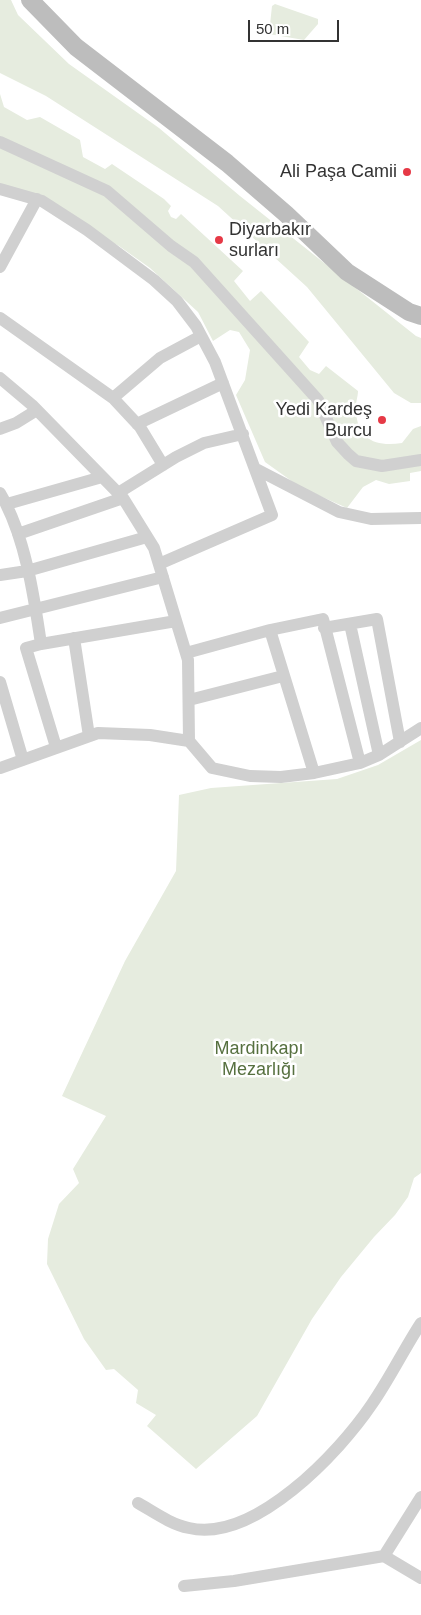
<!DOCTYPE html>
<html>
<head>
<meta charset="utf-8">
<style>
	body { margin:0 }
	#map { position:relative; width:421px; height:1615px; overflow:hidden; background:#fff; font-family:Helvetica,sans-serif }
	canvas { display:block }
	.scale { position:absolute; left:248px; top:20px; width:91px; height:22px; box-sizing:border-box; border:2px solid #333; border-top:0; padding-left:6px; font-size:15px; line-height:18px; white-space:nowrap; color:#333; -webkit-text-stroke:4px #fff; paint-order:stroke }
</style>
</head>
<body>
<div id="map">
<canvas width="421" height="1615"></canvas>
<div class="scale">50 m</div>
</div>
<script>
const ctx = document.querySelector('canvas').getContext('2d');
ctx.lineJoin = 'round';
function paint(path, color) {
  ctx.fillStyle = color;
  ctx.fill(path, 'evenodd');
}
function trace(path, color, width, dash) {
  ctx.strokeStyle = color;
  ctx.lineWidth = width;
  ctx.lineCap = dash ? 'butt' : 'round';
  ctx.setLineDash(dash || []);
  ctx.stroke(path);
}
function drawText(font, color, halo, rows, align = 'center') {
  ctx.font = font + ' Helvetica,sans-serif';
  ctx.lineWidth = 5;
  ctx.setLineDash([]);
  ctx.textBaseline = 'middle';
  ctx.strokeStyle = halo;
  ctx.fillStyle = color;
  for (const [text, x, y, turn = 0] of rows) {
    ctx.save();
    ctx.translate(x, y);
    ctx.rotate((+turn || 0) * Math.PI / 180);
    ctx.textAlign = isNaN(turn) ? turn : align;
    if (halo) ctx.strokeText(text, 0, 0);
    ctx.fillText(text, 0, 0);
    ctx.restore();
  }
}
paint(new Path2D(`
	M 0,0 L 11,0 L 18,15 L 69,64 L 159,128 L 240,196 L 416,336 L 421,338 L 421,403 L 411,403 L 394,393 L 307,287 L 218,206 L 46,96 L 0,73 Z
	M 275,4 L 318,19 L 318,24 L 304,40 L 269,34 L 272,6 Z
	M 0,94 L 4,107 L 27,120 L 40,117 L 80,140 L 83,157 L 105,169 L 112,164 L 164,199 L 171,206 L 168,211 L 171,217 L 176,219 L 181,214 L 243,271 L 234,281 L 250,301 L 261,291 L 309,342 L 299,357 L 310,370 L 319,374 L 326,366 L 358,391 C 358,397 355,404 356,410 C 357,440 376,447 402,443 L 413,429 L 421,426 L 421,471 L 410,473 L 410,481 L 389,484 L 376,480 L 363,487 L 347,508 L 300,487 L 265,462 L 236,395 L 245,380 L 250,350 L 239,332 L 230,330 L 213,341 L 198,312 L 150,268 L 119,246 L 0,184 Z
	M 421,740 L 421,1173 L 414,1178 L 408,1197 L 395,1215 L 374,1237 L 341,1277 L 312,1319 L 257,1416 L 196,1469 L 147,1426 L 156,1415 L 136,1403 L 138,1390 L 114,1369 L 106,1370 L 84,1339 L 47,1264 L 48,1239 L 59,1204 L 79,1183 L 73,1169 L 106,1116 L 62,1096 L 125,961 L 176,871 L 179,795 L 211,788 L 337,779 L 378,765 Z`), '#e6ecdf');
trace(new Path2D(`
	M 0,142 L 107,191 L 171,246 L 194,262 L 318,400 L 337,442 L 348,454 L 356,461 L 382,466 L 421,460
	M 0,189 L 42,201 L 87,230 L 154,280 L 177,301 L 196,326 L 215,362 L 272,515 L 159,564
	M 0,267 L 37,199
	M 0,318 L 113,398
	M 0,378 L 32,405 L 123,498 L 154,548 L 188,660 L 189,741 L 212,768 L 250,776 L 281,777 L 314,773 L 360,763 L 379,755 L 421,728
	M 137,424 L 223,383
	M 0,429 L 16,423 L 37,410
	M 163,465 L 140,427 L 113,398 L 160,358 L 201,336
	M 256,469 L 339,512 L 371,519 L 421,518
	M 0,493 C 25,535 34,596 41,644 L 176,621
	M 118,493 L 176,457 L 204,443 L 243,434
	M 7,504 L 102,477
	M 18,534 L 123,498
	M 0,575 L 27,571 L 147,537
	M 0,618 L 163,577
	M 350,624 L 379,755
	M 324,628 L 377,619 L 400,742
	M 270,630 L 323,619 L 360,763
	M 74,638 L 89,736
	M 41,644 L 26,648 L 56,747
	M 186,653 L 270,630 L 314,773
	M 0,682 L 23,760
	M 189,700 L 283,676
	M 0,768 L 98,733 L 150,735 L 189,741
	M 138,1503 C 154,1512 170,1524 189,1528 C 254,1543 339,1453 372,1404 C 390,1378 404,1349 421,1323
	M 384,1556 L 421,1497
	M 184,1586 L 234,1581 L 384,1556 L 421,1578`), '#d0d0d0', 12);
trace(new Path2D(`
	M 30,0 L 76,47 L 227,163 L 286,214 L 347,272 L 409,312 L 421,316`), '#bdbdbd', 18);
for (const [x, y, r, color] of [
	[407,172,5,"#e63946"],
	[219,240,5,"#e63946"],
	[382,420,5,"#e63946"]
]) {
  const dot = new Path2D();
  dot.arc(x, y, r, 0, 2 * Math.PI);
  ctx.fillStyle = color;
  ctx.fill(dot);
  trace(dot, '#fff', 2);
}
drawText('18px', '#333', '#fff', [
	["Ali Paşa Camii",397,172],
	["Diyarbakır",229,230,"left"],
	["surları",229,251,"left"],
	["Yedi Kardeş",372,410],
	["Burcu",372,431]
], 'right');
drawText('18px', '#56703f', '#fff', [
	["Mardinkapı",259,1049],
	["Mezarlığı",259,1070]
]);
</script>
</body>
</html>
